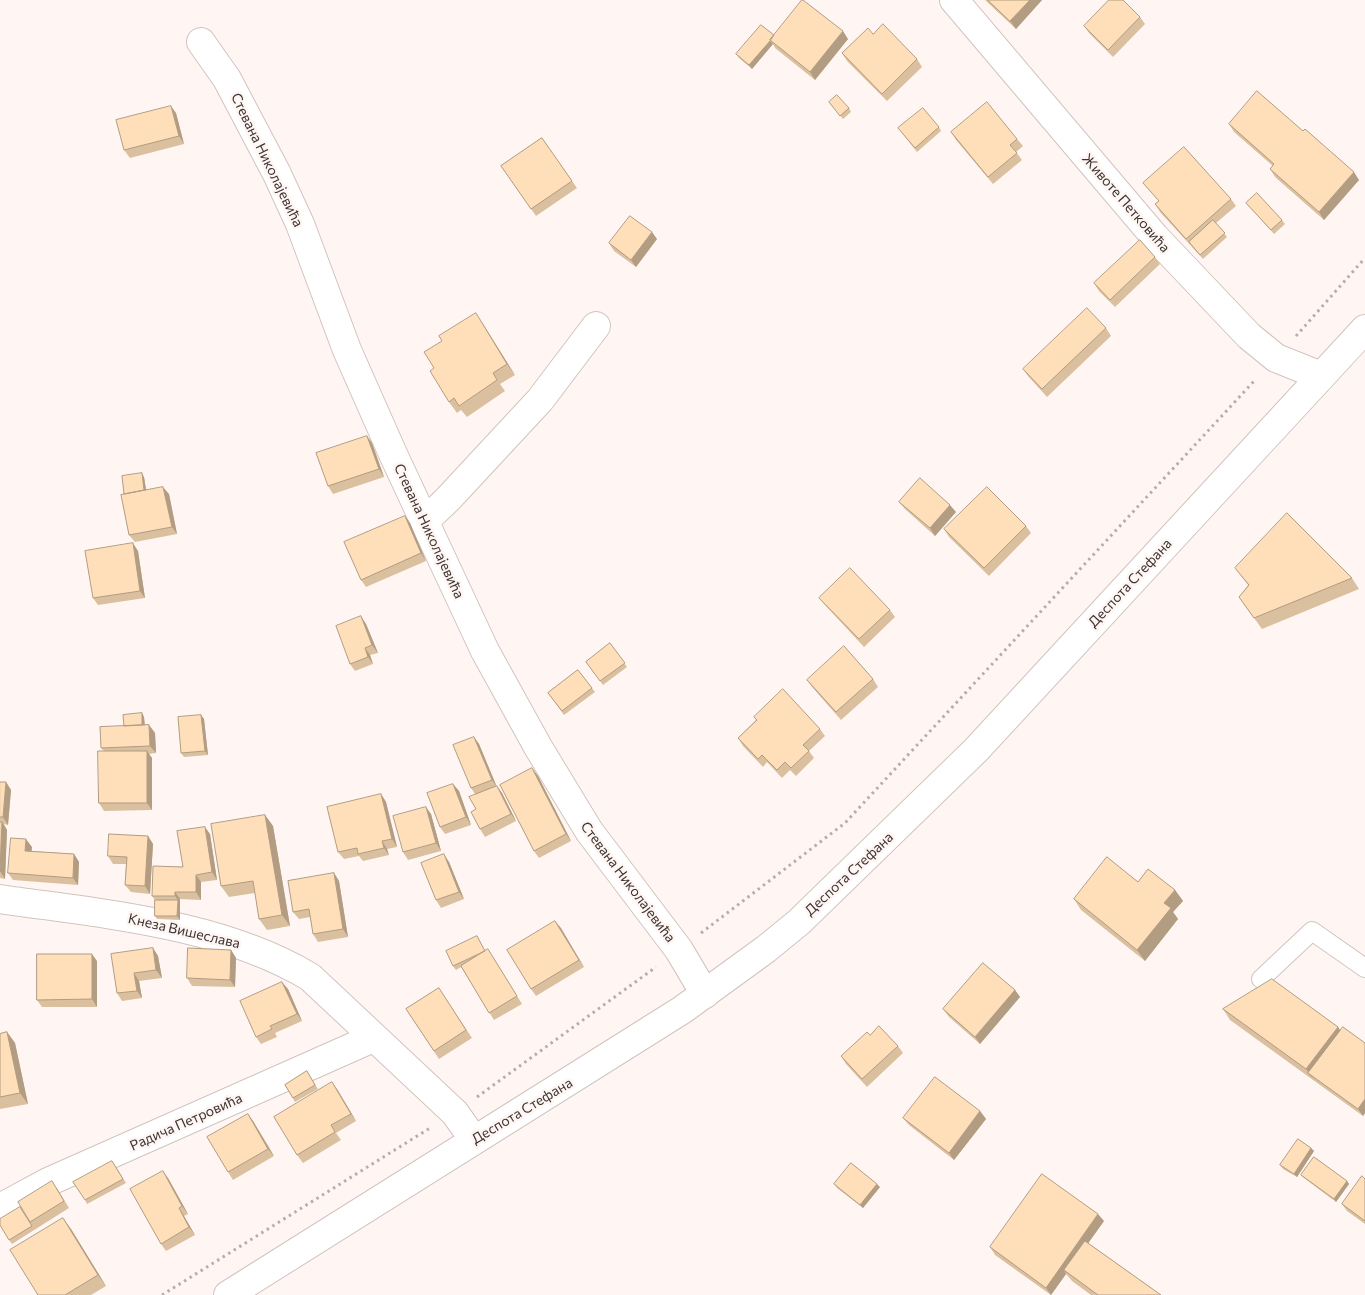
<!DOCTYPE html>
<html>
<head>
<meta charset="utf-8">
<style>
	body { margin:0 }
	canvas { display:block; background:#fff6f3 }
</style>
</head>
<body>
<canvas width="1365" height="1295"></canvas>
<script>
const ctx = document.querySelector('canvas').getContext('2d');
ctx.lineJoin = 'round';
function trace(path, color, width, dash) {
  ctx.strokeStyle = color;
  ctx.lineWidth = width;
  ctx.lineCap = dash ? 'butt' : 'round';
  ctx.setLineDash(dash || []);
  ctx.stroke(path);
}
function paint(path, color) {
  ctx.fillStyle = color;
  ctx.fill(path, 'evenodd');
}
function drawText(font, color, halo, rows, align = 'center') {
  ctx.font = font + ' Commissioner,sans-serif';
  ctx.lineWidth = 5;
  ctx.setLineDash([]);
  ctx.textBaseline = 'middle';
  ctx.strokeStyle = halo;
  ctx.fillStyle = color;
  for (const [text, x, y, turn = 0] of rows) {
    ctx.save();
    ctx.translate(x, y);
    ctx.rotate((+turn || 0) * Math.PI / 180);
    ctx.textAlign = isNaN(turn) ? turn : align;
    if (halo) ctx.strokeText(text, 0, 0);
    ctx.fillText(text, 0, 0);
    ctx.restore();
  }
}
const lane = new Path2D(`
	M 1261,979 L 1312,931 L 1365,968`);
const street = new Path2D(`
	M 954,0 L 1155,237 L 1249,336 L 1276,358 L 1321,376
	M 201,42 L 227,79 L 277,174 L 300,224 L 347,350 L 393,454 L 485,651 L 538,747 L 589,831 L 679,950 L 705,994
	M 425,521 L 448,499 L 540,400 L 596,326
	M 0,899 C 102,914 220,923 310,977 L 455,1113 L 474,1140
	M 0,1208 L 48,1182 L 373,1038`);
const secondary = new Path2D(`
	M 228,1295 L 682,1010 L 766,949 L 799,922 L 976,750 L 1365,329`);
trace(lane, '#d1c4bf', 20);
trace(street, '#d1c4bf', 30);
trace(secondary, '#d1c4bf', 30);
trace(new Path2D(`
	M 1296,336 L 1365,258
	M 701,933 L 845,823 L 1256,379
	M 477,1097 L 656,967
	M 162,1295 L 430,1128`), '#b6aeac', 3, [2.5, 4]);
trace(lane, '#fff', 18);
trace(street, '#fff', 28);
trace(secondary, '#fff', 28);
paint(new Path2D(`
	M 985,0 L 1042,0 L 1016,29 Z
	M 1140,17 L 1145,24 L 1113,57 L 1089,33 L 1084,26 Z
	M 873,34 L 917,59 L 922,67 L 887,101 L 847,61 L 842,53 Z
	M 774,35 L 848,39 L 815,80 L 775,48 L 773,44 L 752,69 L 739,58 L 736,54 Z
	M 829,102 L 849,108 L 851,112 L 843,119 Z
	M 176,113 L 184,144 L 130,158 L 124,150 Z
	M 1229,124 L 1359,180 L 1324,220 L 1275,177 L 1270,169 L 1273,166 L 1234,132 Z
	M 939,127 L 941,131 L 917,152 L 898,128 Z
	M 951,132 L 1017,139 L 1023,146 L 1016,152 L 1022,160 L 993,184 L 956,140 Z
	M 542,138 L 577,188 L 536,216 L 501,166 Z
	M 1143,183 L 1231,199 L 1236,206 L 1216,223 L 1227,237 L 1203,259 L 1160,212 L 1155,204 L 1159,201 L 1149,190 Z
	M 1246,203 L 1282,220 L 1285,224 L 1274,234 Z
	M 657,239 L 636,267 L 614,251 L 609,243 Z
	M 1155,257 L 1160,264 L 1115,307 L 1099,291 L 1094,283 Z
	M 483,324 L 515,375 L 500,384 L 505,391 L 467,417 L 461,410 L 457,413 L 449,402 L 434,368 Z
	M 1106,328 L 1111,336 L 1047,397 L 1028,376 L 1023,369 Z
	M 367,436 L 372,443 L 384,477 L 333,494 L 328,486 Z
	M 144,477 L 146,490 L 169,494 L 177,534 L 135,542 L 129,535 L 124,494 Z
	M 899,502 L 956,512 L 935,536 L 905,509 Z
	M 405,516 L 410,523 L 426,561 L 366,587 L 361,580 Z
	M 1026,526 L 1031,533 L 989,576 L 949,537 L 944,529 Z
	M 138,551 L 145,598 L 98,605 L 93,598 Z
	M 1235,568 L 1352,578 L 1359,589 L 1262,629 L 1239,597 L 1248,585 Z
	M 819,598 L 890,610 L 895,617 L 864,647 L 825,605 Z
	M 366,624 L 378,653 L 370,655 L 373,664 L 355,671 L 350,664 Z
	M 610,643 L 627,667 L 603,685 L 586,662 Z
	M 578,670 L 595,692 L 564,715 L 548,693 Z
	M 873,679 L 878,687 L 841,720 L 812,687 L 807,680 Z
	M 142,713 L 144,717 L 145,726 L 149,725 L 155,733 L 156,753 L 149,754 L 152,758 L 152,810 L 104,811 L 99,803 L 104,751 L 101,748 L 124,726 Z
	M 201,715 L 204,719 L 208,755 L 184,757 L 181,753 Z
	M 754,717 L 820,729 L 825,736 L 809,751 L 814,758 L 796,776 L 790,770 L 782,778 L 767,762 L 763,767 L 743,746 L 738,738 L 756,720 Z
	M 474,737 L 479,744 L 496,786 L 502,793 L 516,821 L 485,837 L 480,829 L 476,809 L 475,794 L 471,788 Z
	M 532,768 L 538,776 L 571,841 L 539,858 L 534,851 Z
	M 0,782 L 6,782 L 11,790 L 8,825 L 4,824 L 7,830 L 5,879 L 0,878 Z
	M 453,784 L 459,791 L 471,825 L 445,834 L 440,827 Z
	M 381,794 L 386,802 L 397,847 L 387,849 L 389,855 L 363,861 L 359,856 L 344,859 L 338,852 Z
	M 431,814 L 441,851 L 408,860 L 403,852 Z
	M 265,815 L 273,826 L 290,926 L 267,930 L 259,919 L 255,893 L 229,897 L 221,886 Z
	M 210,834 L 217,880 L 201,882 L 201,900 L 180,899 L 180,920 L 157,919 L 155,916 L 155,900 L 152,896 L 183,867 Z
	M 148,836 L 153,844 L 150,894 L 131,892 L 125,885 L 126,864 L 113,864 L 108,856 Z
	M 32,847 L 31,851 L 74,854 L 79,862 L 78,885 L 13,880 L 8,873 Z
	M 449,862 L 464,899 L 441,908 L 436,900 Z
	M 334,873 L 339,881 L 348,937 L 318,942 L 313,934 L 310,917 L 299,919 L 293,912 Z
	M 1138,882 L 1175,890 L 1183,901 L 1173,912 L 1178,919 L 1145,961 L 1081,910 L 1074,899 Z
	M 555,921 L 584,967 L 536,996 L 531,989 Z
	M 477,936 L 485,951 L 493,957 L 522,1004 L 494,1020 L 461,967 L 456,970 L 453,966 Z
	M 153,948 L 158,956 L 162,978 L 139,981 L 142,998 L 122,1001 L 117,993 Z
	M 231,950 L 236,958 L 235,987 L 192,986 L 187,978 Z
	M 97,961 L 97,1007 L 42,1007 L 37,1000 Z
	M 439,988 L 472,1038 L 439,1059 L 406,1009 Z
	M 288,989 L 302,1021 L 275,1033 L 277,1037 L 261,1044 L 256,1037 Z
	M 1015,990 L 1020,997 L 980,1044 L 949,1017 L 943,1009 Z
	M 1223,1009 L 1338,1027 L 1340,1030 L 1365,1043 L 1365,1113 L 1363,1116 L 1230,1020 Z
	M 7,1032 L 15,1043 L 28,1104 L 0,1109 L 0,1034 Z
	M 870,1035 L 898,1046 L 903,1053 L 867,1087 L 846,1064 L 841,1056 Z
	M 307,1071 L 318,1089 L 295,1102 L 285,1085 Z
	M 337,1089 L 356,1121 L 336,1133 L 341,1140 L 303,1163 L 297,1155 Z
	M 980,1111 L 986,1119 L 954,1160 L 909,1125 L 903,1118 Z
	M 248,1114 L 253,1121 L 274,1156 L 233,1180 L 228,1172 Z
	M 1311,1148 L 1314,1151 L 1297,1177 L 1283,1169 L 1280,1165 Z
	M 115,1165 L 126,1183 L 87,1204 L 85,1200 Z
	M 1301,1175 L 1347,1181 L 1349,1184 L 1336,1202 L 1304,1178 Z
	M 168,1178 L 188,1214 L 184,1216 L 195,1235 L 166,1251 L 161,1244 Z
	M 1365,1179 L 1365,1224 L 1347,1211 L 1342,1204 Z
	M 834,1184 L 880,1187 L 863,1208 L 837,1188 Z
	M 57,1188 L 69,1208 L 12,1244 L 9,1240 Z
	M 1104,1221 L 1088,1243 L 1161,1295 L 1091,1295 L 1072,1281 L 1066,1274 L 1051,1295 L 995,1255 L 990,1247 Z
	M 71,1229 L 106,1286 L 91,1295 L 38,1295 Z`), '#dac09f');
paint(new Path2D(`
	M 1030,0 L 1042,0 L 1016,29 L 1010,21 Z
	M 843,31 L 848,39 L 815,80 L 810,72 Z
	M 770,41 L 773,44 L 752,69 L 749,65 Z
	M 171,106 L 176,113 L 184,144 L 179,136 Z
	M 1354,172 L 1359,180 L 1324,220 L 1319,212 Z
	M 652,232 L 657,239 L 636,267 L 631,260 Z
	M 476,313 L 483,324 L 515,375 L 507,364 Z
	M 367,436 L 372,443 L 384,477 L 379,469 Z
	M 142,473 L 144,477 L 147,495 L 144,491 Z
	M 163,487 L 169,494 L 177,534 L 172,527 Z
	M 950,505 L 956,512 L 935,536 L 930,528 Z
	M 405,516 L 410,523 L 426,561 L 421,553 Z
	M 133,543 L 138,551 L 145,598 L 140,591 Z
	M 361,616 L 366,624 L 378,653 L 372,645 Z
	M 365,648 L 370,655 L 373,664 L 368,657 Z
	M 142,713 L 144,717 L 145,729 L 142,725 Z
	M 201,715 L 204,719 L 208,755 L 205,751 Z
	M 149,725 L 155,733 L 156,753 L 150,746 Z
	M 474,737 L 479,744 L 497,787 L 492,780 Z
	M 147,751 L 152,758 L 152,810 L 147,803 Z
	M 532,768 L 538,776 L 571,841 L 566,834 Z
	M 6,782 L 11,790 L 8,825 L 3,817 Z
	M 453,784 L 459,791 L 471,825 L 466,817 Z
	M 497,786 L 502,793 L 516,821 L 511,814 Z
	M 381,794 L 386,802 L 397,847 L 392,839 Z
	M 426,807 L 431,814 L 441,851 L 436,843 Z
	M 265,815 L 273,826 L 290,926 L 282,915 Z
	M 2,822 L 7,830 L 5,879 L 0,871 Z
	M 205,827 L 210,834 L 217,880 L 212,872 Z
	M 148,836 L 153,844 L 150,894 L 145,886 Z
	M 26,839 L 32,847 L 31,858 L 25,851 Z
	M 382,841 L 387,849 L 389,855 L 384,848 Z
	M 74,854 L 79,862 L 78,885 L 73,878 Z
	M 444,854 L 449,862 L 464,899 L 459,892 Z
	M 334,873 L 339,881 L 348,937 L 343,929 Z
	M 196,875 L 201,882 L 201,900 L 196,892 Z
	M 1175,890 L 1183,901 L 1173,912 L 1178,919 L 1145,961 L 1137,950 L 1164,903 Z
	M 175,892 L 180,899 L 180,920 L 177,916 L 178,900 L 175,896 Z
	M 555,921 L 561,928 L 584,967 L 579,960 Z
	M 153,948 L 158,956 L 162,978 L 156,970 Z
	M 231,950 L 236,958 L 235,987 L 230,980 Z
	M 92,954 L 97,961 L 97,1007 L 92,999 Z
	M 134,973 L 139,981 L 142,998 L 137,991 Z
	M 282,982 L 288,989 L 302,1021 L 297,1014 Z
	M 1015,990 L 1020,997 L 980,1044 L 975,1037 Z
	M 1338,1027 L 1345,1038 L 1308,1073 L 1314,1080 L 1306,1069 Z
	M 7,1032 L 15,1043 L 28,1104 L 20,1093 Z
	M 332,1082 L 337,1089 L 356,1121 L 351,1114 Z
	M 1365,1099 L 1365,1113 L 1363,1116 L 1358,1109 Z
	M 980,1111 L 986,1119 L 954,1160 L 949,1153 Z
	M 248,1114 L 253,1121 L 274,1156 L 268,1149 Z
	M 1311,1148 L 1314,1151 L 1297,1177 L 1294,1174 Z
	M 163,1171 L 168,1178 L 188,1214 L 182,1206 Z
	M 1347,1181 L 1349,1184 L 1336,1202 L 1334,1199 Z
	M 877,1184 L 880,1187 L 863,1208 L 860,1205 Z
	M 179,1208 L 184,1216 L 195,1235 L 189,1227 Z
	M 1098,1214 L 1104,1221 L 1067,1273 L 1064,1270 L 1066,1274 L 1051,1295 L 1046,1288 Z
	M 63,1218 L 71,1229 L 106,1286 L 98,1275 Z`), '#b29c82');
const building = new Path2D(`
	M 802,0 L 803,0 L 843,31 L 810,72 L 770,40 Z
	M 988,0 L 1030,0 L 1010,21 Z
	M 1109,0 L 1123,0 L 1140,17 L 1108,50 L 1084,26 Z
	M 883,24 L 917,59 L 882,94 L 842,53 L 868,28 L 873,34 Z
	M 761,25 L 774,35 L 770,41 L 749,65 L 736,54 Z
	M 1257,91 L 1303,131 L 1305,129 L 1354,172 L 1319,212 L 1270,169 L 1274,164 L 1229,124 Z
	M 837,95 L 849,108 L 840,116 L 829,102 Z
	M 987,102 L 1017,139 L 1010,145 L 1017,153 L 988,177 L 951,132 Z
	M 171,106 L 179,136 L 124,150 L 116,120 Z
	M 923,108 L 939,127 L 915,148 L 898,128 Z
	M 542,138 L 572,181 L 531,209 L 501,166 Z
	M 1184,147 L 1231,199 L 1186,239 L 1155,204 L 1159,201 L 1143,183 Z
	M 1257,193 L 1282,220 L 1271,230 L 1246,203 Z
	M 630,216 L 652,232 L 631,260 L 609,243 Z
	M 1213,220 L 1225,233 L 1200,255 L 1189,242 Z
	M 1140,240 L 1155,257 L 1110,300 L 1094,283 Z
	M 1087,308 L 1106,328 L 1042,389 L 1023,369 Z
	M 476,313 L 507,364 L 493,373 L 497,380 L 459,406 L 454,398 L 449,402 L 430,371 L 434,368 L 424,352 L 442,341 L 439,336 Z
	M 367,436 L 379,469 L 328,486 L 316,453 Z
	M 142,473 L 144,490 L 124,494 L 122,476 Z
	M 920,478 L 950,505 L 930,528 L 899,502 Z
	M 163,487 L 172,527 L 129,535 L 121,495 Z
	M 987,487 L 1026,526 L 984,568 L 944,529 Z
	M 1287,513 L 1352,578 L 1254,618 L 1239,597 L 1249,585 L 1235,568 Z
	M 405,516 L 421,553 L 361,580 L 344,542 Z
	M 133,543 L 140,591 L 93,598 L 85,551 Z
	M 850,568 L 890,610 L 859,639 L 819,598 Z
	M 361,616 L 372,645 L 365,648 L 368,657 L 350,664 L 336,626 Z
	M 610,643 L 625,663 L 600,681 L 586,662 Z
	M 844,646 L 873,679 L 836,712 L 807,680 Z
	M 578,670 L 592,688 L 562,711 L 548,693 Z
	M 783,689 L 820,729 L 803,745 L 809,751 L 791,768 L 785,762 L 777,770 L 762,755 L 758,759 L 738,738 L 757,720 L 754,717 Z
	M 142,713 L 142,725 L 124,726 L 123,715 Z
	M 201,715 L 205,751 L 181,753 L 178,717 Z
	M 149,725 L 150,746 L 101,748 L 100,727 Z
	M 474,737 L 492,780 L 471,788 L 453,745 Z
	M 98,751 L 147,751 L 147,803 L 99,803 Z
	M 532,768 L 566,834 L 534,851 L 500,785 Z
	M 0,782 L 6,782 L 3,817 L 0,817 Z
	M 453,784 L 466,817 L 440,827 L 427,793 Z
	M 497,786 L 511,814 L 480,829 L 471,812 L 476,809 L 469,797 Z
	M 381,794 L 392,839 L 382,841 L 384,848 L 358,854 L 357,848 L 338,852 L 327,807 Z
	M 426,807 L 436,843 L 403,852 L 393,816 Z
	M 265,815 L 282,915 L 259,919 L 253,881 L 221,886 L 211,824 Z
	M 0,822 L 2,822 L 0,871 Z
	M 205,827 L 212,872 L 196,875 L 196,892 L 175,892 L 175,896 L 152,896 L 153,866 L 183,867 L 177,831 Z
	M 109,834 L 148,836 L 145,886 L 125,885 L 127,857 L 108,856 Z
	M 11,838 L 26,839 L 25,851 L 74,854 L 73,878 L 8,873 Z
	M 444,854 L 459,892 L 436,900 L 421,863 Z
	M 1107,857 L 1138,882 L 1148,869 L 1175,890 L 1164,903 L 1171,908 L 1137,950 L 1074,899 Z
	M 334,873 L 343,929 L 313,934 L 309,909 L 293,912 L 288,881 Z
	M 155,900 L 178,900 L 177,916 L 155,916 Z
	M 555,921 L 579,960 L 531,989 L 507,950 Z
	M 477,936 L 485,951 L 453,966 L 446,951 Z
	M 153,948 L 156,970 L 134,973 L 137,991 L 117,993 L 111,954 Z
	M 188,948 L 231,950 L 230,980 L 187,978 Z
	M 488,949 L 517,996 L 489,1013 L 461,966 Z
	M 37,954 L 92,954 L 92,999 L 37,1000 Z
	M 983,963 L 1015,990 L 975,1037 L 943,1009 Z
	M 1272,979 L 1338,1027 L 1306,1069 L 1223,1009 Z
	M 282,982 L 297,1014 L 270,1026 L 272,1029 L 256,1037 L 240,1001 Z
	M 439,988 L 466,1030 L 434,1051 L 406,1009 Z
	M 879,1026 L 898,1046 L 862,1079 L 841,1056 L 867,1032 L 870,1035 Z
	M 1343,1027 L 1365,1043 L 1365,1099 L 1358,1109 L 1308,1073 Z
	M 7,1032 L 20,1093 L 0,1097 L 0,1034 Z
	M 307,1071 L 315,1085 L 293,1098 L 285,1085 Z
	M 935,1077 L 980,1111 L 949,1153 L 903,1118 Z
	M 332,1082 L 351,1114 L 331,1125 L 335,1132 L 297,1155 L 274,1117 Z
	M 248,1114 L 268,1149 L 228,1172 L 207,1137 Z
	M 1298,1139 L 1311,1148 L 1294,1174 L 1280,1165 Z
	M 1314,1157 L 1347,1181 L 1334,1199 L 1301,1175 Z
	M 112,1161 L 123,1179 L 85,1200 L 73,1182 Z
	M 851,1163 L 877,1184 L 860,1205 L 834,1184 Z
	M 163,1171 L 182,1206 L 179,1208 L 189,1227 L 161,1244 L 130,1189 Z
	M 1042,1174 L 1098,1214 L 1046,1288 L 990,1247 Z
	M 1362,1176 L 1365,1179 L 1365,1221 L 1342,1204 Z
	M 52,1181 L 64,1201 L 30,1222 L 18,1202 Z
	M 20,1207 L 32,1226 L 9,1240 L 0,1225 L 0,1219 Z
	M 63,1218 L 98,1275 L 65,1295 L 38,1295 L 10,1250 Z
	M 1085,1241 L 1161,1295 L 1098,1295 L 1064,1270 Z`);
paint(building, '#fedfb9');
trace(building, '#b29c82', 1);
drawText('14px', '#3a3533', '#fff6f3', [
	["Стевана Николајевића",267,160,64],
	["Животе Петковића",1126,203,49],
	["Стевана Николајевића",429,531,65],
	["Деспота Стефана",1130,583,-47],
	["Деспота Стефана",849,874,-43],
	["Стевана Николајевића",628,882,53],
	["Кнеза Вишеслава",184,931,13],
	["Деспота Стефана",522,1111,-31],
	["Радича Петровића",186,1122,-24]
]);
</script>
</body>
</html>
